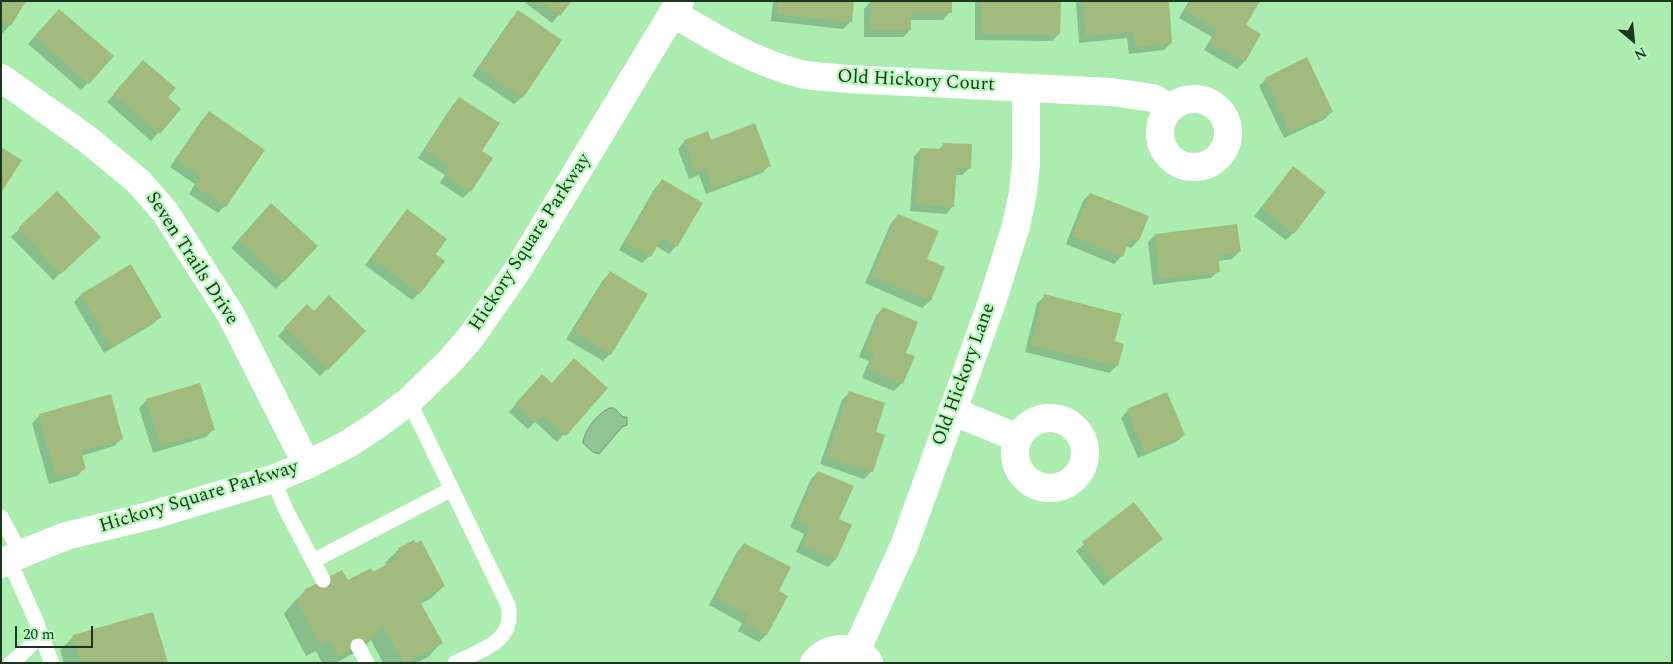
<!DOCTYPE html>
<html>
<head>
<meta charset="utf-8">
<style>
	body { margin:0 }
	#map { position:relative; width:1673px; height:664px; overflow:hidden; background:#abedaf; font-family:Spectral,serif }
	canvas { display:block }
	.frame { position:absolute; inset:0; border:2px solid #1c361f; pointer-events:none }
	.north { position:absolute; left:1608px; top:15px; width:50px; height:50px; -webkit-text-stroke:4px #b8fabc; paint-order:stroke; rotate:152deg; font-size:14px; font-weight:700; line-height:20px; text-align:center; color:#1c361f }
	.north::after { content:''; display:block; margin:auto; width:18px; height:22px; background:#1c361f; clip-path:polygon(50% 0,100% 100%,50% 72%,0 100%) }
	.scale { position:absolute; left:15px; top:626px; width:78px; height:22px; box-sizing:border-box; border:2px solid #1c361f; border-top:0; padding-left:6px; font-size:15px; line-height:18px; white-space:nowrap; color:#1c361f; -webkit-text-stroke:4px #b8fabc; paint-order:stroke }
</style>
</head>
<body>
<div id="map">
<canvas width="1673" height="664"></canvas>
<div class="frame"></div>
<div class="north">N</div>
<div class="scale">20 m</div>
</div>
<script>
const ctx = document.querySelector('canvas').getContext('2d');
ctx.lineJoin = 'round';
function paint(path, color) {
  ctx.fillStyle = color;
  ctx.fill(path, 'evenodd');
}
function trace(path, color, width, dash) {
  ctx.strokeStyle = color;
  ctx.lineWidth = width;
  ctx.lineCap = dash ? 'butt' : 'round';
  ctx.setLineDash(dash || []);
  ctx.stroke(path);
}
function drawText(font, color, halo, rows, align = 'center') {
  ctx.font = font + ' Spectral,serif';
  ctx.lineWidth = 4.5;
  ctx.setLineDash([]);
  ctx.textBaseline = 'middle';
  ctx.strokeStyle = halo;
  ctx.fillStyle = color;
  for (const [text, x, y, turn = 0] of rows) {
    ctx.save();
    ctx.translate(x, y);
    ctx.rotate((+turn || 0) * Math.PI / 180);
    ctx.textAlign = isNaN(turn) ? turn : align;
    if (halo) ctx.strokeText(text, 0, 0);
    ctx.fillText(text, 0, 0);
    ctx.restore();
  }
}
const water = new Path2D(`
	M 610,408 L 614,408 L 623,417 L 627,417 L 627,425 L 622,427 L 599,454 L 593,452 L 583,443 C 584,430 599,412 610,408 Z`);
paint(water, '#90c493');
trace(water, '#6d9970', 1);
paint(new Path2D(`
	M 1,1 L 10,25 L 3,33 L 1,32 Z
	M 523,1 L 570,1 L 552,23 Z
	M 773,1 L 853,1 L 850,22 L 843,29 L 771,21 Z
	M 871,1 L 950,12 L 943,20 L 910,20 L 910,30 L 903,37 L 864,37 L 864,9 Z
	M 975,1 L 1060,1 L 1059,34 L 1052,41 L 975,40 Z
	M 1076,1 L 1167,1 L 1171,43 L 1164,50 L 1129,54 L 1127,38 L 1079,43 Z
	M 1189,1 L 1256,1 L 1244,26 L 1260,35 L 1244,62 L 1237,69 L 1204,50 L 1212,37 L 1179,18 Z
	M 519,12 L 522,97 L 514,104 L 472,76 L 511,19 Z
	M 51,18 L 88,83 L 81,90 L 28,44 Z
	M 136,69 L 179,109 L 151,141 L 107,102 Z
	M 1266,79 L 1332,111 L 1325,119 L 1284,138 L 1259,86 Z
	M 459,98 L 480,151 L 470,191 L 463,198 L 440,183 L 445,175 L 418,158 L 452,106 Z
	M 209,113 L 225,206 L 218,213 L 189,194 L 195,184 L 170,167 L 202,120 Z
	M 685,141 L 710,141 L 769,166 L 762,173 L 706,194 L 699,175 L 689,179 L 678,149 Z
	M 944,144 L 970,168 L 962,175 L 955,175 L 953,206 L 946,214 L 910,211 L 914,156 L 921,149 L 938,150 Z
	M 1293,168 L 1293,233 L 1286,240 L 1254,216 Z
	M 662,181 L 676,246 L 669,254 L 656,246 L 650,256 L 642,263 L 619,250 L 655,188 Z
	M 57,193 L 92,244 L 53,280 L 11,237 Z
	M 1090,194 L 1138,241 L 1131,248 L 1126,246 L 1122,256 L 1114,264 L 1066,244 L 1083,201 Z
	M 407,211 L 434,254 L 419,293 L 412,300 L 365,265 Z
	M 264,212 L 316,246 L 276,289 L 231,248 Z
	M 898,215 L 925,260 L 944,267 L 930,301 L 922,308 L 865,283 L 891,223 Z
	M 1236,225 L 1239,252 L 1232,259 L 1218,261 L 1219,271 L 1211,278 L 1153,285 L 1148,242 L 1155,235 Z
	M 610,273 L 610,354 L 603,361 L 566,339 L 603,280 Z
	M 81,295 L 160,317 L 153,324 L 104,353 L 74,302 Z
	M 1045,296 L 1113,342 L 1122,345 L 1117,366 L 1109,373 L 1025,352 L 1037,303 Z
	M 307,306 L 314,312 L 365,331 L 320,376 L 278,336 Z
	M 883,308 L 904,353 L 902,383 L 894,391 L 862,378 L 869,361 L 859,357 L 876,316 Z
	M 535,383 L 551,384 L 607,388 L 557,442 L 535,422 L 528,429 L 509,412 Z
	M 849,393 L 874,433 L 872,471 L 864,479 L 820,464 L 842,400 Z
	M 147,400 L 213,430 L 206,437 L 153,453 L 139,408 Z
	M 1128,410 L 1184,435 L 1176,442 L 1138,458 L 1121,418 Z
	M 39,416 L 122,439 L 114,446 L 81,456 L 84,469 L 77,476 L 49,484 L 32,423 Z
	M 818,472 L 838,520 L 850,525 L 835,560 L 828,567 L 796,552 L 804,534 L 790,527 L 811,479 Z
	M 1134,504 L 1162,539 L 1103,586 L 1076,551 Z
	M 744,544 L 777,592 L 766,635 L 759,642 L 738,631 L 742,623 L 709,605 L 737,552 Z
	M 399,549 L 444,586 L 430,599 L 420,604 L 441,643 L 428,657 L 416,663 L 383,663 L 371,640 L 361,649 L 336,663 L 322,663 L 316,651 L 306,656 L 284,614 L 291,605 L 305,591 L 347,582 L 372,573 L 386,565 L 385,563 Z
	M 74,636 L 167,663 L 64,663 L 60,650 Z`), '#0003');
paint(new Path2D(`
	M 1,1 L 26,1 L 11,26 L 1,20 Z
	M 540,1 L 572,1 L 560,16 Z
	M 779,1 L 854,1 L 852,22 L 777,14 Z
	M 871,1 L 952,1 L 952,13 L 911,13 L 911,30 L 871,30 Z
	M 982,1 L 1061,1 L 1060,34 L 981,33 Z
	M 1083,1 L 1169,1 L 1172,43 L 1136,47 L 1134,31 L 1086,36 Z
	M 1191,1 L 1260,1 L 1246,25 L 1261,34 L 1245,62 L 1210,43 L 1218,29 L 1185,11 Z
	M 59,9 L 114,56 L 89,84 L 35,36 Z
	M 518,10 L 562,40 L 523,98 L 479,68 Z
	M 1307,57 L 1333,112 L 1291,132 L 1265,78 Z
	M 143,60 L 176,88 L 168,97 L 181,109 L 160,134 L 113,94 Z
	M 459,97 L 500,123 L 482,151 L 493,158 L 471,192 L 446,175 L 451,167 L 424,150 Z
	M 209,111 L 265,150 L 226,207 L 195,186 L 201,177 L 176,159 Z
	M 755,123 L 771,166 L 713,188 L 706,169 L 696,172 L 684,140 L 708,131 L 711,140 Z
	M 943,143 L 972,144 L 971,169 L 957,167 L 954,207 L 916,204 L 920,148 L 943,149 Z
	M 1,147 L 22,160 L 1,193 Z
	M 1293,166 L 1326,192 L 1294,234 L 1261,208 Z
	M 662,179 L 703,203 L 677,247 L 662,238 L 651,257 L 625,242 Z
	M 57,191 L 101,237 L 61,274 L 18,228 Z
	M 1090,193 L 1149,216 L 1139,241 L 1130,237 L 1123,257 L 1072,236 Z
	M 271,203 L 318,246 L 284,282 L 238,240 Z
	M 407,209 L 447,239 L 436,254 L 445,261 L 420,294 L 371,257 Z
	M 898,214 L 939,231 L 927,259 L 945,267 L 931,301 L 871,276 Z
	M 1237,224 L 1241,252 L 1218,255 L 1220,272 L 1160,279 L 1155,234 Z
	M 131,264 L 162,317 L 112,347 L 81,294 Z
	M 610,271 L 648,294 L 611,355 L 573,331 Z
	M 1044,294 L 1122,314 L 1115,341 L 1124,344 L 1118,366 L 1031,345 Z
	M 329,295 L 366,331 L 328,370 L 284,328 L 307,304 L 314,311 Z
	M 883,307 L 918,322 L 906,353 L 915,356 L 903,384 L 869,370 L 875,354 L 865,350 Z
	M 574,358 L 608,388 L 566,436 L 542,415 L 536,422 L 515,404 L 542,374 L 552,383 Z
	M 200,383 L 215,430 L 160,446 L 146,399 Z
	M 849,391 L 885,403 L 876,432 L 885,435 L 873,472 L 827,457 Z
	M 1167,392 L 1185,435 L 1145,452 L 1127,409 Z
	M 111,394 L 123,439 L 81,451 L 86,469 L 56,478 L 39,414 Z
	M 818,471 L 854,486 L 839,519 L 852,525 L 836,560 L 802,545 L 811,526 L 796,520 Z
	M 1134,502 L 1163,539 L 1110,580 L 1082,542 Z
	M 414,540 L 416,543 L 421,540 L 445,586 L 419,600 L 443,643 L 404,663 L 384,627 L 374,632 L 376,636 L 339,656 L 329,639 L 320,644 L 296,599 L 306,594 L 304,590 L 342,570 L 348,580 L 371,568 L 373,572 L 396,559 L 394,555 L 400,552 L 398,548 Z
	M 744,543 L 791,567 L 779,591 L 788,596 L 767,635 L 744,623 L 749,615 L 715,598 Z
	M 153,612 L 168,663 L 82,663 L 73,635 Z`), '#a2bb7d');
trace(new Path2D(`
	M 409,401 L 508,605 C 516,642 482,649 455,663
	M 273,479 L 285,508 L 323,580
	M 1,517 L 21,554
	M 9,560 L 37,623 C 38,643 25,651 11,663
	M 313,561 L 452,489
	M 37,625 L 52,663
	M 358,646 L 367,663`), '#fff', 15);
trace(new Path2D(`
	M 673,13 C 714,38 754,62 801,74 C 815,77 832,77 847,79 L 1111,92 L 1153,98 L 1171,108
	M 1,78 L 87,139 L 139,182 L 165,212 L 231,315 L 307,465
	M1160 133a34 34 0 1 1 68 0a34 34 0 1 1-68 0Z
	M 952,411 L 1018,438
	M1015 453a35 35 0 1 1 70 0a35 35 0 1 1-70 0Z
	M 1,564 L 21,554 L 66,536 L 149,516 L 273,479 L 307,465 L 348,444 L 377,425 L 409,401 L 450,361 L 471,337 L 517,271 L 680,1
	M 856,651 L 904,546 L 992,302 L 1016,226 L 1023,193 L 1026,163 L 1026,88
	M 814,663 C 827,645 855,644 869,662`), '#fff', 28);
drawText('19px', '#1c361f', '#b8fabc', [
	["Old Hickory Court",916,82,3],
	["Hickory Square Parkway",531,243,-57],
	["Seven Trails Drive",191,259,57],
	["Old Hickory Lane",965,375,-70],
	["Hickory Square Parkway",199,498,-17]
]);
</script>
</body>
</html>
